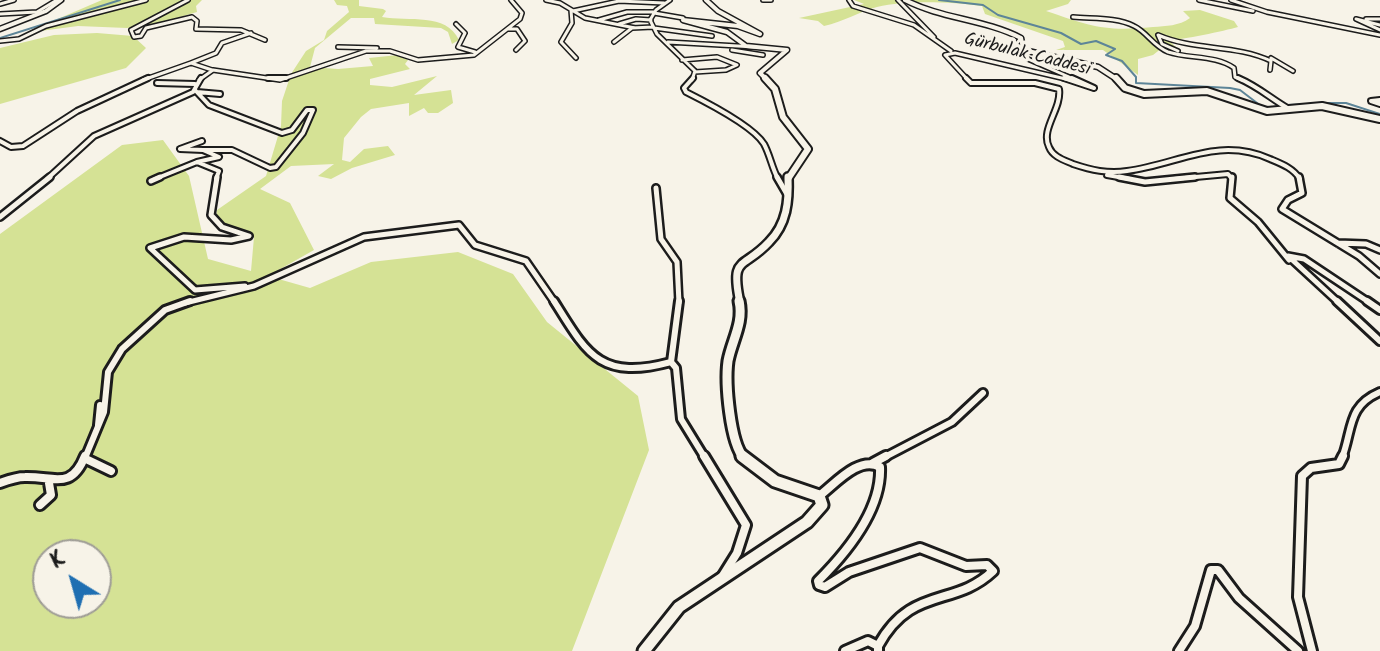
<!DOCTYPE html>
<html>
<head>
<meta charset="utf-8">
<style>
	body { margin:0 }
	#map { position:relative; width:1380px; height:651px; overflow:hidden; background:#f7f3e8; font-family:Kalam,sans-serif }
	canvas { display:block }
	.north { position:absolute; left:32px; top:539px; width:80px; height:80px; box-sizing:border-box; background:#f7f3e8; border:2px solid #9f9d96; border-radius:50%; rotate:323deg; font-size:22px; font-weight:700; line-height:32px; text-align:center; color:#1c1c1c }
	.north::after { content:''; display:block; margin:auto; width:28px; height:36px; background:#1f6fb2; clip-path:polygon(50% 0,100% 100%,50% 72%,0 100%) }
</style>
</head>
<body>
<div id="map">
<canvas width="1380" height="651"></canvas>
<div class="north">K</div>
</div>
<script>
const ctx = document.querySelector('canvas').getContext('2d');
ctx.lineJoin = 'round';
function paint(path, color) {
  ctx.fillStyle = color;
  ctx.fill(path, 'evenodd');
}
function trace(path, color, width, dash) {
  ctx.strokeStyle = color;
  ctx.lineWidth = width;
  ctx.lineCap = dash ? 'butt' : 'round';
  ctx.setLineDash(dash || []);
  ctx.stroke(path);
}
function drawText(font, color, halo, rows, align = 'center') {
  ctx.font = font + ' Kalam,sans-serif';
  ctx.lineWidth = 7;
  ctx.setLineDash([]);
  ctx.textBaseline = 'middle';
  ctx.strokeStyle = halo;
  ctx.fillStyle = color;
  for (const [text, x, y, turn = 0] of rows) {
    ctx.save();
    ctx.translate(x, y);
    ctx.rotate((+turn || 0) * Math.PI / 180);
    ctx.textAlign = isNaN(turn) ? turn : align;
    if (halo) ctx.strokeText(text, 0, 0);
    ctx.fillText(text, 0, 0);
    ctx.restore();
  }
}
paint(new Path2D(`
	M 102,0 L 202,0 L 196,6 L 197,12 L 152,25 L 127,28 L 78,26 L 25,33 Z
	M 334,0 L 359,0 L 359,6 L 383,9 L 386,11 L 382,17 C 409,22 446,12 459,40 L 452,44 L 448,32 L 441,28 L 375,24 L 374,18 L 351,18 L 315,48 L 310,67 L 338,69 L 373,66 L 369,58 L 398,55 L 408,60 L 405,64 L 410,69 L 370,79 L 370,85 L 392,87 L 437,76 L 414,95 L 451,90 L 453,103 L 438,113 L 428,113 L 424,108 L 409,116 L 409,103 L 371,109 L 361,117 L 344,138 L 342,160 L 350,162 L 364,149 L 388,146 L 395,155 L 352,168 L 331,179 L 318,176 L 334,164 L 291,166 L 260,189 L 290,203 L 314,250 L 268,276 L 310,288 L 371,262 L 458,252 L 513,274 L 547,322 L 638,396 L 649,450 L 572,651 L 0,651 L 0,234 L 122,145 L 163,140 L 189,176 L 208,259 L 251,271 L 254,237 C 244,228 228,231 216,219 L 217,210 L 266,176 L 281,126 L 282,101 L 291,74 L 306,51 L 324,40 L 327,31 L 349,12 L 347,6 L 337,5 ZM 48,555 L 96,555 L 96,603 L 48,603 Z
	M 854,0 L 1071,0 L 1068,4 L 1046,11 C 1091,26 1104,32 1153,27 C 1166,26 1179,26 1190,18 L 1183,11 L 1200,10 L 1234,21 L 1238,27 C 1224,31 1177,41 1168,40 L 1176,47 L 1162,48 L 1153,55 L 1138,59 L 1138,75 L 1103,50 L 1056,50 L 1065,47 L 1063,41 L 985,14 L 982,6 C 951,2 907,0 877,7 C 858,12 843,22 824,26 L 818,21 L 799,18 L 864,4 Z
	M 97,33 L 133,36 L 146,48 L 126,68 L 0,104 L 0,48 L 54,35 Z`), '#d5e295');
trace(new Path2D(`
	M 939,0 L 983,5 L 998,15 L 1061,33 L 1081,44 L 1096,41 L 1115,49 L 1106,55 L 1122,61 L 1136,77 L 1136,83 L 1230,88 L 1240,90 L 1261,106
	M 0,38 L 120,0
	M 1323,103 L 1346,103 L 1380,114
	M 1287,105 L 1317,104`), '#5d8598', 2);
const minorFar4 = new Path2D(`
	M 188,0 L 131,30 L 134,37 L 141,36 L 146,28 L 192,17 L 197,21 L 196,29 L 241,30 L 265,40
	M 546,0 L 560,3 L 585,18 L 635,28
	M 670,0 L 656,10 L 650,20 L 657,34 L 695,71 L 692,80
	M 763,0 L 771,0
	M 849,0 L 853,6 L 914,25 L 951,51
	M 898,0 L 934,37
	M 1199,0 L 1253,11
	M 1231,0 L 1267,12 L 1380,35
	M 0,4 L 14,0
	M 571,10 L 572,23 L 561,42 L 576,58
	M 573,11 L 619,1 L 664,3
	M 654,13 L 683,18
	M 0,14 L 37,12 L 57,0
	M 1073,17 C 1093,19 1116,17 1134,26 C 1147,32 1153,46 1168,52 C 1189,59 1216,55 1234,68 L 1235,77 L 1242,80
	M 1366,19 L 1380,19
	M 599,20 L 627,12 L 655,12
	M 456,24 L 465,33 L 458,47 L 475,52
	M 619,24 L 636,19 L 651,20
	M 1380,25 L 1356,19 L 1380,30
	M 654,28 L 712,36
	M 509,29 L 517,29 L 525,41 L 516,50
	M 1021,38 L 1014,47 L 1021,56 L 1076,80
	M 0,41 L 19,39 L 46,26 L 146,0
	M 614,42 L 632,28 L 653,27
	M 668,42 L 755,47
	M 338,47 L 377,48
	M 732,50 L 763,55
	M 1178,51 L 1162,44 L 1158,35 C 1195,51 1235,44 1271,61 L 1270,70
	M 1271,58 L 1293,71
	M 682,60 L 717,57 L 737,65 L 726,70 L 695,72
	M 212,70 L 191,63 L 216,53 L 222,43 L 251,33
	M 143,80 L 191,63
	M 199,80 L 213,70 L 280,80 L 366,51 L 390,51 L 418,60 L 474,55 L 520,19 L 522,13 L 511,0
	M 968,80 L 945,55 L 955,53 L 1070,80`);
const minorFar3 = new Path2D(`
	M 268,78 L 286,78
	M 693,78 L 684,88 L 686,92 C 706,102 753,126 764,144 C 770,155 772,168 778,179
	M 966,78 L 971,83 L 1035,83 L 1059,89 C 1062,109 1040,129 1049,147 C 1053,157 1064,160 1073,164 C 1091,170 1108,174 1127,171 C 1179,164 1218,136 1270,159 C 1282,164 1293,168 1300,179
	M 1064,78 L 1094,88 L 1072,78
	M 1238,78 C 1259,87 1270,98 1289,109
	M 157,83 L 195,84
	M 195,90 L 209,105 L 282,133 L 292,130 L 307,110 L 313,110 L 303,133 L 276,167 L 270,168 L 232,150 L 203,150 L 219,157 L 197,162 L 219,171 L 216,179
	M 197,92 L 220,94
	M 1380,100 L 1371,101 L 1380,104
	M 0,141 L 11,147 L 23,146 L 77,111 L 148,78
	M 202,141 L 180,149 L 203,150
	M 1107,175 L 1130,179
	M 47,179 L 94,136 L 193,92 L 201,78
	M 155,179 L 197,162
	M 1174,179 L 1228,174 L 1232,179`);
const minorFar2 = new Path2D(`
	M 217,177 L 211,215 L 222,227 L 249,236 L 231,240 L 184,237 L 150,248 L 195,290 L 245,286
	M 777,177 L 788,196
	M 1119,177 L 1145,182 L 1195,177
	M 1232,177 L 1230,198 L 1258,222 L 1289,260
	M 1299,177 L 1302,193 L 1288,200 L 1282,209 L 1359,256 L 1380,274
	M 151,181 L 160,177
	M 656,188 L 661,239 L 677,262 L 679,303
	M 0,217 L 50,177
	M 1338,243 L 1366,244 L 1380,250
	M 185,303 L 254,286 L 364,237 L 459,225 L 475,245 L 526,261 L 555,303
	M 1339,303 L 1288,256 L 1304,259 L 1370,303`);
const minorFar1 = new Path2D(`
	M 554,301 C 587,354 600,381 671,362
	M 679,301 L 671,362 L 676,368 L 681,419 L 705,458
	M 1337,301 L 1380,341
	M 1367,301 L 1380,310
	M 98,425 L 100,405
	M 85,458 L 104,412 L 108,372 L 122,349 L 165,310 L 190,301
	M 883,458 L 952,422 L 983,393
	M 1342,458 C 1353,429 1347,406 1380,392`);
const minor = new Path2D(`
	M 704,456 L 746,525 L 737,553 L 722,577
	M 86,459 L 111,471
	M 873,463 L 886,456
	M 0,483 C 8,480 17,477 25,477 C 54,476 71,491 85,456
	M 819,496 C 835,484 859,455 880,467 C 882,510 847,552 818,581 L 819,585 L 825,587 L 849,572 L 920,548 L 966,566 L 987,565 L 993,571 C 954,608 911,585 878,646
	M 40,505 L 51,495 L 49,483
	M 845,651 L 868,641 L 878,646 L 878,651
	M 1179,651 L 1195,626 L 1211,570 L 1218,570 L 1239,598 L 1298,651
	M 1312,651 L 1298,597 L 1302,476 L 1311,468 L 1339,464 L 1343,456`);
const majorFar4 = new Path2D(`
	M 706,0 L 718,11 L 760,34 L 738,26 L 683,20 L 727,32 L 746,46 L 787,50 L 760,73 L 767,80
	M 905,0 C 942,19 984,19 1021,38 L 1023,48 L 1028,51 L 1098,67 L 1118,80
	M 0,29 L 46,11 L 61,0`);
const majorFar3 = new Path2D(`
	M 765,78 L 775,89 L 783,117 L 808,149 L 788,179
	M 1116,78 L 1125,88 L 1144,94 L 1207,91 L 1267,111 L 1322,106 L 1380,119`);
const majorFar2 = new Path2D(`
	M 740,303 C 730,255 743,270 769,242 C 787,224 789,201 788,177`);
const majorFar1 = new Path2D(`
	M 739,301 C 744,323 732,340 728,361 C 725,383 730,443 744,458`);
const major = new Path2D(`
	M 644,651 L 679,607 L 807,522 L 822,505 L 819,496 L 775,481 L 742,456`);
trace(minorFar4, '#1c1c1c', 6);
trace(minorFar3, '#1c1c1c', 8);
trace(minorFar2, '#1c1c1c', 10);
trace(minorFar1, '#1c1c1c', 12);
trace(minor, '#1c1c1c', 14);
trace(majorFar4, '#1c1c1c', 7);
trace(majorFar3, '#1c1c1c', 10);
trace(majorFar2, '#1c1c1c', 12);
trace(majorFar1, '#1c1c1c', 15);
trace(major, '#1c1c1c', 17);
trace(minorFar4, '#f7f3e8', 3);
trace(minorFar3, '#f7f3e8', 4);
trace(minorFar2, '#f7f3e8', 5);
trace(minorFar1, '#f7f3e8', 6);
trace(minor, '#f7f3e8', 8);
trace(majorFar4, '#f7f3e8', 4);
trace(majorFar3, '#f7f3e8', 6);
trace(majorFar2, '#f7f3e8', 7);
trace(majorFar1, '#f7f3e8', 9);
trace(major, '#f7f3e8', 11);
drawText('18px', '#1c1c1c', '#f7f3e8', [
	["Gürbulak Caddesi",1027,56,14]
]);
</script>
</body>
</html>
